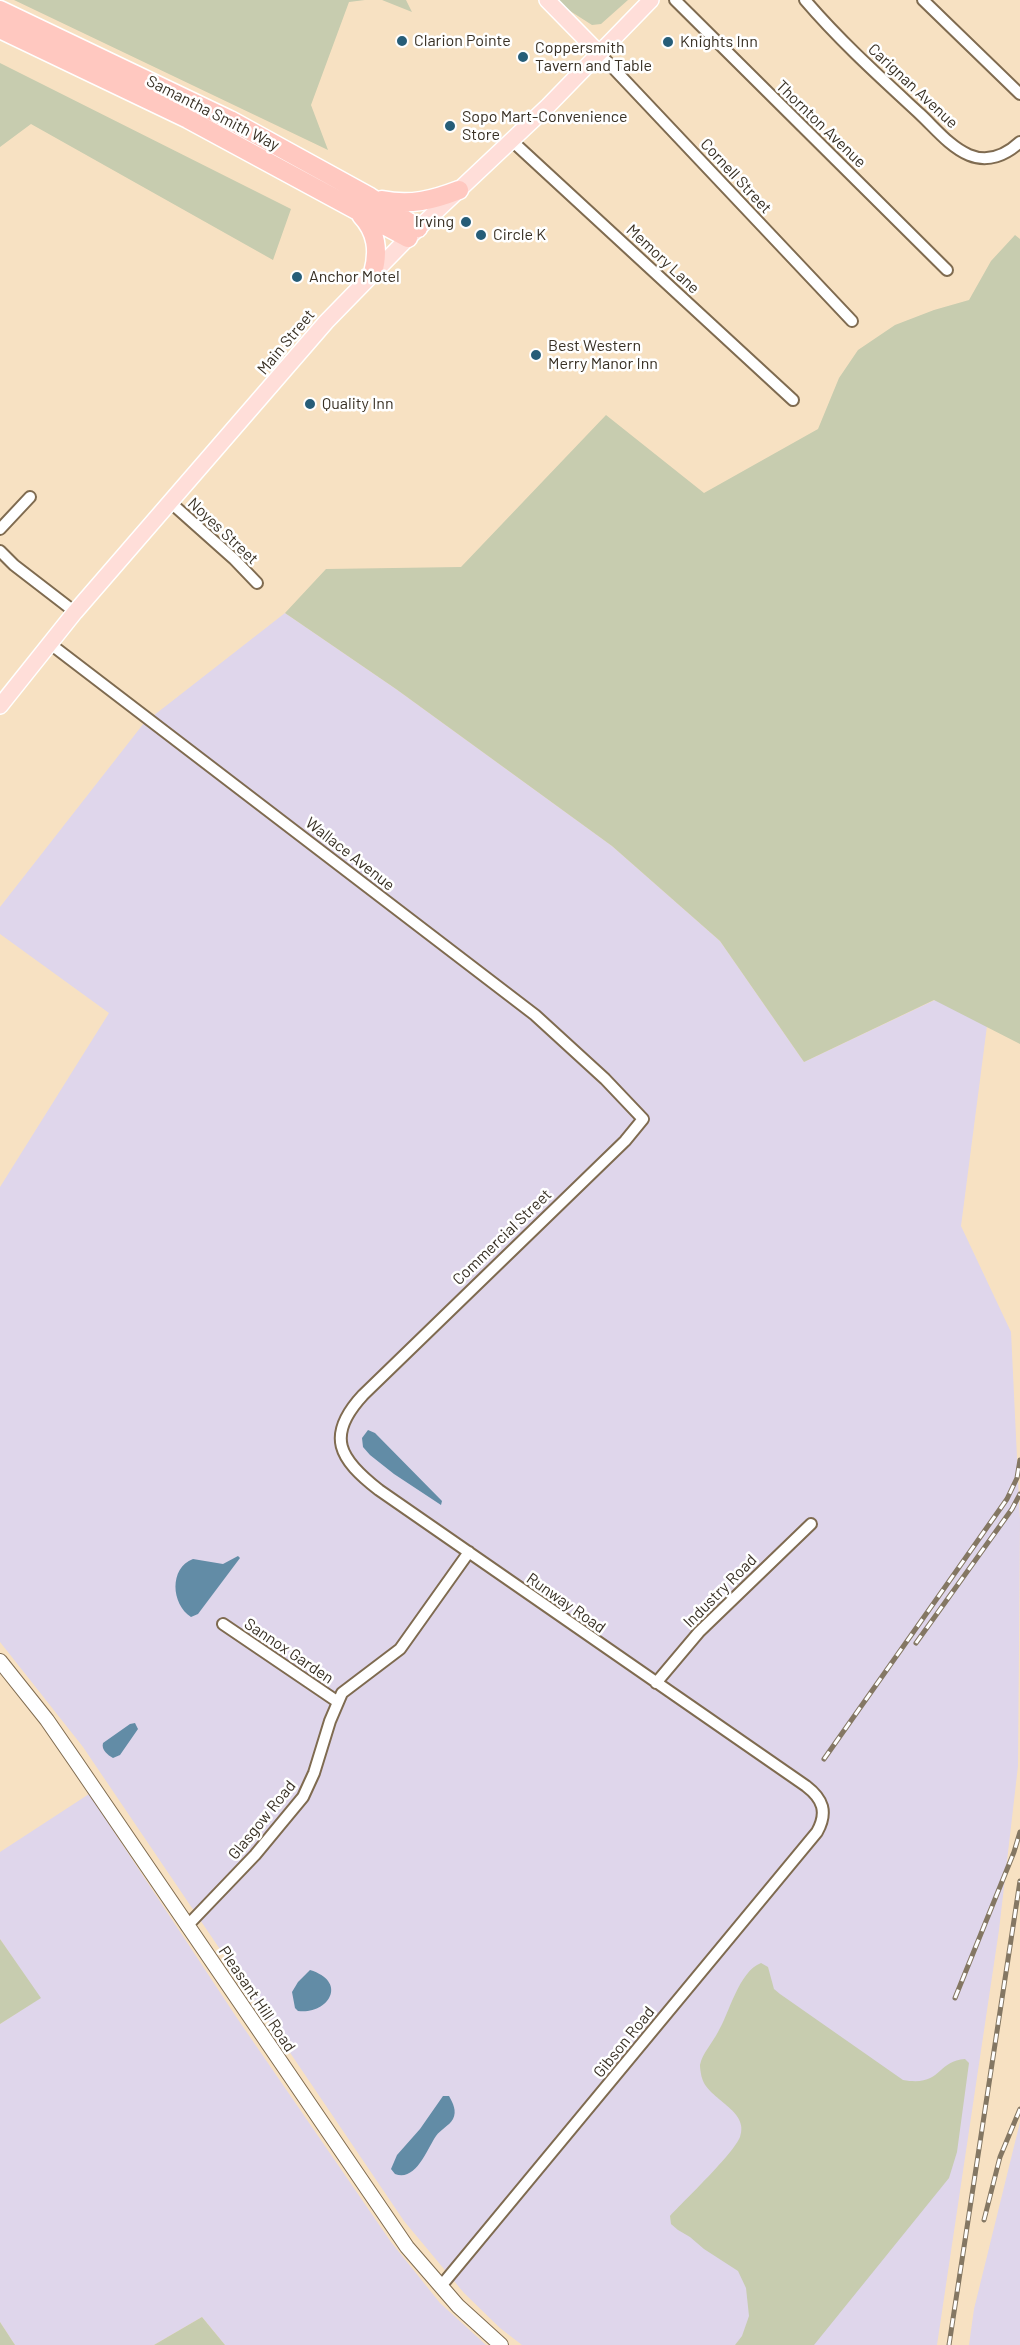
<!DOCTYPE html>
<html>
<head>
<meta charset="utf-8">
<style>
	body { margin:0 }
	canvas { display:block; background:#f7e1c2 }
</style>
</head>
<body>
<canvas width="1020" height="2345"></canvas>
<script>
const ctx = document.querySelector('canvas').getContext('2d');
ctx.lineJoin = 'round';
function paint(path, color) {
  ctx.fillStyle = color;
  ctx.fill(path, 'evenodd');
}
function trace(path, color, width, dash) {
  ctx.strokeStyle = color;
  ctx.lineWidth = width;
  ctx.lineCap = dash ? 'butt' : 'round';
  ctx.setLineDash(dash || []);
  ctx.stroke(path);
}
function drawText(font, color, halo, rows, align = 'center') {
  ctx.font = font + ' Barlow,sans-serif';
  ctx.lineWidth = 5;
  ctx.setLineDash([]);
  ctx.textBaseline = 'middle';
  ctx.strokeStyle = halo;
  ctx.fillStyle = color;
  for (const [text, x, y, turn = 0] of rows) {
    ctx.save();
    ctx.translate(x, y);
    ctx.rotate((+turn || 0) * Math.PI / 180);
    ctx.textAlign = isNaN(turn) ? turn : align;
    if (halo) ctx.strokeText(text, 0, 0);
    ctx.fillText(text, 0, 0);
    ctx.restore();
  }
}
paint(new Path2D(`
	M 285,613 L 396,689 L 612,846 L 720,941 L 804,1062 L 994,972 L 961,1226 L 1011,1332 L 1020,1520 L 1018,1766 L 999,1930 L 937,2345 L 522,2345 L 500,2328 L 464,2293 L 404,2221 L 83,1747 L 0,1642 L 0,1187 L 109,1013 L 0,934 L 0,907 L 144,723 Z
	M 89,1794 L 237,2018 L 391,2242 L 440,2303 L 486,2345 L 225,2345 L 202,2317 L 154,2345 L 15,2345 L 0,2322 L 0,2024 L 40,1998 L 0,1939 L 0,1852 Z
	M 1020,2122 L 1020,2345 L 969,2345 L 974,2309 Z`), '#dfd6eb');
paint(new Path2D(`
	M 14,0 L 365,0 L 349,2 L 311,105 L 328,150 Z
	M 382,0 L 406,0 L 412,12 Z
	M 558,0 L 628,0 L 601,24 L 592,25 L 567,9 Z
	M 0,63 L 291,209 L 273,260 L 31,124 L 0,147 Z
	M 1015,235 L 1020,239 L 1020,1044 L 934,1000 L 804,1062 L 720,941 L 612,846 L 396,689 L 285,613 L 326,569 L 461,567 L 606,415 L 704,493 L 818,429 L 839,378 L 858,350 L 895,325 L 934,310 L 969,300 L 991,261 Z
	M 0,1939 L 41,1998 L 0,2024 Z
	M 761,1963 L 768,1967 L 774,1989 L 780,1994 L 903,2080 C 942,2087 936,2061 965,2059 L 969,2063 L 957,2152 L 949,2178 L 814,2345 L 735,2345 L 742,2336 L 749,2316 L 746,2288 L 738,2271 L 704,2249 L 690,2237 L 678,2230 L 671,2224 L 670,2216 C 684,2201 734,2153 740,2137 C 750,2110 708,2100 702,2078 C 701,2075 700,2068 700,2065 C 702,2054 713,2042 718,2032 C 729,2014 739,1971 761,1963 Z
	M 202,2317 L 225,2345 L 154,2345 Z
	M 0,2322 L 15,2345 L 0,2345 Z`), '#c7ccaf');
paint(new Path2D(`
	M 368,1430 L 375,1433 L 442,1501 L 441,1505 L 394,1474 L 370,1455 L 363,1447 L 362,1438 Z
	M 238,1556 L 240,1558 L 198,1614 L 191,1617 C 171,1604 169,1568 193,1559 L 223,1564 Z
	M 135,1723 L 138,1729 L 120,1755 L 113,1758 C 108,1755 101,1750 103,1743 L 130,1724 Z
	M 310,1970 C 349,1982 328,2015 298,2011 L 295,2008 L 292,1992 L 298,1982 Z
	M 443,2096 L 449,2096 C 453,2103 457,2111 453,2119 C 449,2126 441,2129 436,2136 C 427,2149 416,2182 395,2174 L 391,2169 L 397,2155 L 420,2129 Z`), '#628ca6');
const street = new Path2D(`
	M 675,0 L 947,270
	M 805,0 C 840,41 880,77 920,114 C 935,128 950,147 969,155 C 988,163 1006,155 1020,142
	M 923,0 L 1020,94
	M 598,52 L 852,321
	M 511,140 L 793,400
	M 170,502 L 234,559 L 257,583
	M 0,529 L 30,497
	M 0,551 L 14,565 L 75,612
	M 49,643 L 535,1015 L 605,1079 L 643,1119 L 625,1141 L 363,1395 C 325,1436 339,1459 379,1490 L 806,1786 C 823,1799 828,1812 817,1832 L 441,2286
	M 223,1624 L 338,1702
	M 656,1683 L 699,1632 L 811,1524
	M 187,1926 L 255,1855 L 303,1797 L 314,1773 L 330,1721 L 342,1693 L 400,1649 L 469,1552`);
const secondary = new Path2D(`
	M 0,1661 L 47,1720 L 76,1762 L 407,2247 L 458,2306 L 501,2345`);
const primary = new Path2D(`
	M 547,0 L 598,52
	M 0,706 L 75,612 L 326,322 L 408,238 L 548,106 L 651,0`);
const highway = new Path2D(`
	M 0,10 L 230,120 L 370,197 L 418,228
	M 0,29 L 188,119 L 408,238
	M 382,200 C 410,206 433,200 459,190
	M 361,215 C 377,232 379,251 373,273`);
trace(street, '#7f6b50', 14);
trace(secondary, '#7f6b50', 16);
trace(primary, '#fff', 18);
trace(highway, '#fff', 21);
trace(street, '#fff', 10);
trace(secondary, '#fff', 14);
trace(primary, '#ffded9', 15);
trace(highway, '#ffc8c0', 18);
const rail = new Path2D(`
	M 916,1643 L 1012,1509 L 1020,1494
	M 824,1759 L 1007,1499 L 1017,1478 L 1020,1460
	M 955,1998 L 1014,1852 L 1020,1832
	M 984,2220 L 1000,2157 L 1020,2109
	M 949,2345 L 1020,1881`);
trace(rail, '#847763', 5);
trace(rail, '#fff', 3, [9]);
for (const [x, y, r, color] of [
	[402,41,6,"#265d78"],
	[668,42,6,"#265d78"],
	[523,57,6,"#265d78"],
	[450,126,6,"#265d78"],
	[466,222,6,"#265d78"],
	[481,235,6,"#265d78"],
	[297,277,6,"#265d78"],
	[536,355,6,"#265d78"],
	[310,404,6,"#265d78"]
]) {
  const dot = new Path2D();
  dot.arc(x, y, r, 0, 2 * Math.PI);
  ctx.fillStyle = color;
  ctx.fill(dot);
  trace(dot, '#fff', 2);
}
drawText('16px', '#383024', '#fff', [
	["Clarion Pointe",414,41],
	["Knights Inn",680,42],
	["Coppersmith",535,48],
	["Tavern and Table",535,66],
	["Sopo Mart-Convenience",462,117],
	["Store",462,135],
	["Irving",454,222,"right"],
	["Circle K",493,235],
	["Anchor Motel",309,277],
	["Best Western",548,346],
	["Merry Manor Inn",548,364],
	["Quality Inn",322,404]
], 'left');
drawText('16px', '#383024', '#fff', [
	["Carignan Avenue",913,86,43],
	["Samantha Smith Way",213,113,27],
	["Thornton Avenue",821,124,44],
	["Cornell Street",736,176,47],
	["Memory Lane",663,259,43],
	["Main Street",286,342,-50],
	["Noyes Street",223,531,43],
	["Wallace Avenue",350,854,38],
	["Commercial Street",502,1237,-44],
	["Industry Road",720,1591,-45],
	["Runway Road",566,1603,35],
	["Sannox Garden",289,1651,34],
	["Glasgow Road",262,1820,-51],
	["Pleasant Hill Road",257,1999,56],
	["Gibson Road",624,2042,-51]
]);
</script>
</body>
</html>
